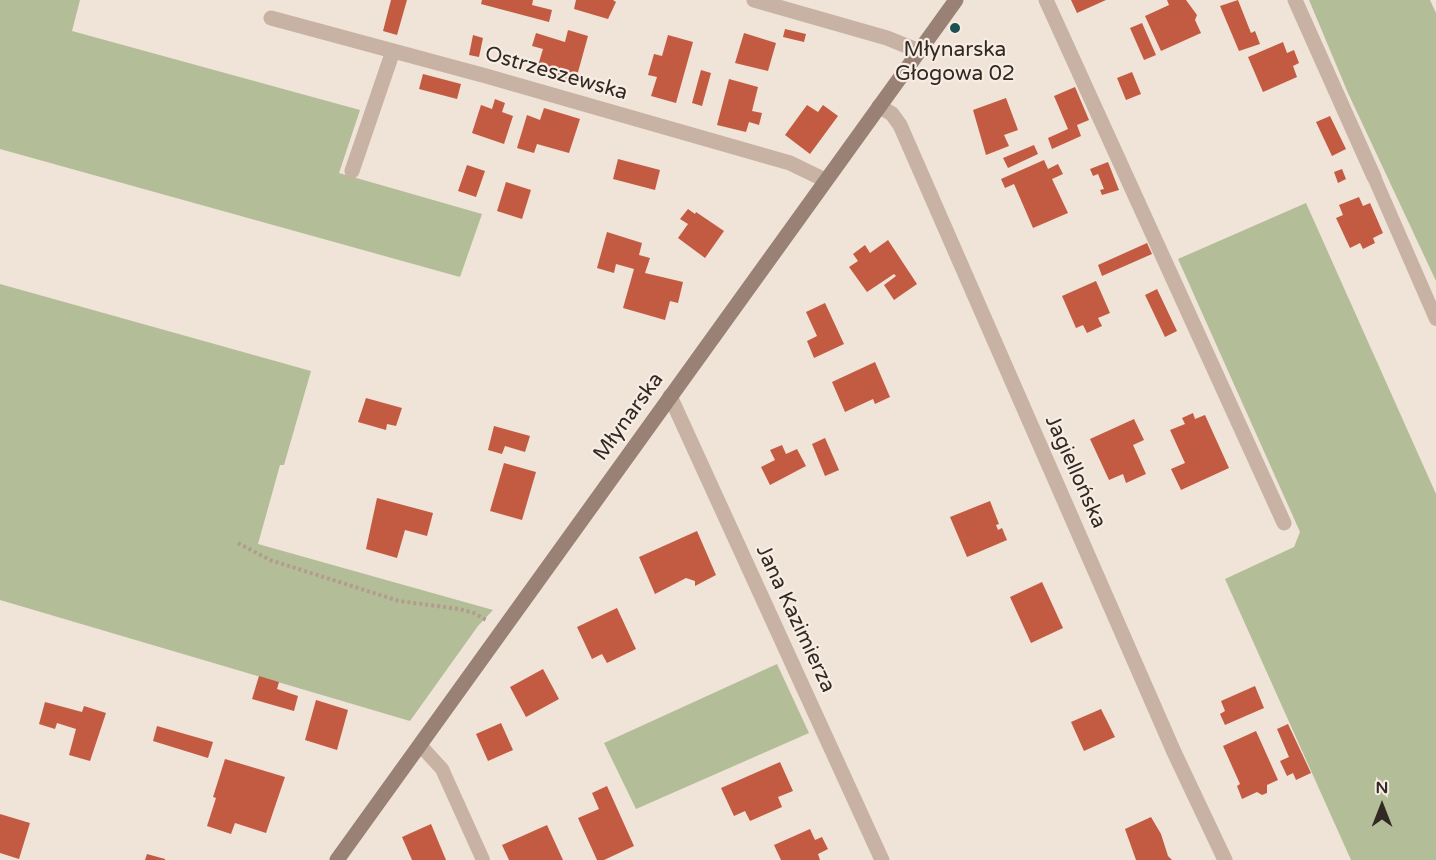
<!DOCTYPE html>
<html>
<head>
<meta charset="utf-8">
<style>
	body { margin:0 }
	#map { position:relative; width:1436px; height:860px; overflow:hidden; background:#f0e3d7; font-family:"Varela Round",sans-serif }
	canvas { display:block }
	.north { position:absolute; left:1352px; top:776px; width:60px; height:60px; -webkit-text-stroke:4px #f8ede3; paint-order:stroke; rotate:0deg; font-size:16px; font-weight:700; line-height:24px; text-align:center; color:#322925 }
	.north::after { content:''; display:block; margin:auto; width:21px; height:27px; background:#322925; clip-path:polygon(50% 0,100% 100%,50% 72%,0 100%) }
</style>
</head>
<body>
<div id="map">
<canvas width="1436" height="860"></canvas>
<div class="north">N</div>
</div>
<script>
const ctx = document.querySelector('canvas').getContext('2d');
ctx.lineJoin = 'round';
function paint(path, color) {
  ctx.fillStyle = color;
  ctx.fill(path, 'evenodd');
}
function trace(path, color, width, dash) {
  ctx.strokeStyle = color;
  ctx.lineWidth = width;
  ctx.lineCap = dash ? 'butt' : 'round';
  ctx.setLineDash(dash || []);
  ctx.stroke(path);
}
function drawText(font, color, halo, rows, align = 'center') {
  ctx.font = font + ' "Varela Round",sans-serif';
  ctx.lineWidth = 4.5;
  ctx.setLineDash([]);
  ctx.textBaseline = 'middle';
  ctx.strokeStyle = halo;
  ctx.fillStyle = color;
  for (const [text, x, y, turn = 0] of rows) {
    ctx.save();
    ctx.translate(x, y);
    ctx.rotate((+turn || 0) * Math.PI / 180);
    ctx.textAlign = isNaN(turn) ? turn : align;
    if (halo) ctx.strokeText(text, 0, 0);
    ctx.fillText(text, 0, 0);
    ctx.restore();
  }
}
paint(new Path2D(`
	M 0,0 L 80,0 L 72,31 L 360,110 L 339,173 L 482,214 L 460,277 L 0,149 Z
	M 1309,0 L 1430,0 L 1436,13 L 1436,281 L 1348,93 Z
	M 1306,203 L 1436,494 L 1436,860 L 1351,860 L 1225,579 L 1294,547 L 1300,532 L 1178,259 Z
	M 0,284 L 311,371 L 284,465 L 280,465 L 258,544 L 493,610 L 478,626 L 410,721 L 0,600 Z
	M 777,664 L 809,733 L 636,809 L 604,743 Z`), '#b3be98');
paint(new Path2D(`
	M 391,0 L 407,0 L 397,35 L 383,31 Z
	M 482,0 L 533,0 L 532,5 L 552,10 L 549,22 L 481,4 Z
	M 576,0 L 613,0 L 616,2 L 608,19 L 574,9 Z
	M 1071,0 L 1106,0 L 1077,13 Z
	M 1167,0 L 1186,0 L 1197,15 L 1195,20 L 1201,33 L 1161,51 L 1145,16 L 1169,5 Z
	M 1238,0 L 1251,33 L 1255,31 L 1260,44 L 1239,51 L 1220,6 Z
	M 1142,23 L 1156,55 L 1144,60 L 1130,28 Z
	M 785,29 L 806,34 L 804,42 L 783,37 Z
	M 568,30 L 588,36 L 575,83 L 536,72 L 543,49 L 532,46 L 536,33 L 565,42 Z
	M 744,33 L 776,43 L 768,71 L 735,63 Z
	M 473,35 L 483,38 L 479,57 L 469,55 Z
	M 668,35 L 693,42 L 676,103 L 651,96 L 657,77 L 648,75 L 654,54 L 662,56 Z
	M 1283,42 L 1287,53 L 1294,50 L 1299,63 L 1293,66 L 1297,77 L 1263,92 L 1248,57 Z
	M 701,70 L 711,73 L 702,106 L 692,103 Z
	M 1132,72 L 1141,94 L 1126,100 L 1117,78 Z
	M 423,74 L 461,84 L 457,99 L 419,89 Z
	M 729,79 L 758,87 L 752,111 L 762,113 L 759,125 L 749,122 L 746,132 L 717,125 Z
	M 1075,87 L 1089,120 L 1077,125 L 1081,136 L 1052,149 L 1048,138 L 1068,129 L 1054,96 Z
	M 1006,98 L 1018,130 L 1004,135 L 1009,146 L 986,155 L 973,110 Z
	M 495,99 L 505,103 L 502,112 L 513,116 L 504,144 L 472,133 L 481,105 L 492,109 Z
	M 807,105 L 818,112 L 823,105 L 838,116 L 810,154 L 785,135 Z
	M 544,108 L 580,119 L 569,153 L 537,144 L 534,153 L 517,148 L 527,115 L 540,120 Z
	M 1330,116 L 1346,149 L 1332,156 L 1316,122 Z
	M 1034,145 L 1038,154 L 1008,168 L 1003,158 Z
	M 618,159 L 660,170 L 655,190 L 613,179 Z
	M 1044,160 L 1048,169 L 1058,164 L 1063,174 L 1052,179 L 1068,213 L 1033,228 L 1014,184 L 1005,188 L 1001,179 Z
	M 1108,162 L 1119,190 L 1102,195 L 1100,190 L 1104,189 L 1098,174 L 1093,176 L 1090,169 Z
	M 467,165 L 485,171 L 476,197 L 458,191 Z
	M 1342,169 L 1346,179 L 1338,183 L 1334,172 Z
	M 506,182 L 531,190 L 522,219 L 497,211 Z
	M 1359,197 L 1363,206 L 1370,203 L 1383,233 L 1373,238 L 1375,243 L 1363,249 L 1360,243 L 1350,248 L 1336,218 L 1343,215 L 1339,205 Z
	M 688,209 L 695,214 L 696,212 L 724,231 L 705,258 L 678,238 L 688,224 L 680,219 Z
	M 607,232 L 642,243 L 639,255 L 650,258 L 645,273 L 683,282 L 678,303 L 670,301 L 665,320 L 623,308 L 634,269 L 616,264 L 614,273 L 597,268 Z
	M 888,240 L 917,284 L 894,300 L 884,285 L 896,276 L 894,274 L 867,292 L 849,267 L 858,261 L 853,254 L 865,245 L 870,253 Z
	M 1147,243 L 1152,254 L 1102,276 L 1098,265 Z
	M 1096,281 L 1110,313 L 1098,318 L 1102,326 L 1087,333 L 1083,325 L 1076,328 L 1062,296 Z
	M 1157,289 L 1177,331 L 1165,337 L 1145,295 Z
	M 825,303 L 844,344 L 814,358 L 807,341 L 817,336 L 806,312 Z
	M 875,362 L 890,397 L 875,404 L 873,399 L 845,412 L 832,382 Z
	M 366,398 L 402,408 L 396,426 L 387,424 L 386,430 L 358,422 Z
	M 1193,413 L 1195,419 L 1205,415 L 1229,468 L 1181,490 L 1171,469 L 1185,463 L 1170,430 L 1185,424 L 1182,418 Z
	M 1134,419 L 1144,440 L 1133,445 L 1146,474 L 1126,483 L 1123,474 L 1109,480 L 1090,439 Z
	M 494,426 L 530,436 L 525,452 L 505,446 L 502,454 L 488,450 Z
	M 825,438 L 839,470 L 825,476 L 812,444 Z
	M 782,445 L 786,454 L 797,449 L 806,466 L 770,485 L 761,467 L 775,460 L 770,450 Z
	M 504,463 L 536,472 L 522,520 L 490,511 Z
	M 377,498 L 433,513 L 427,536 L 405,530 L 397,558 L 366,549 Z
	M 990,501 L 999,524 L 996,525 L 998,530 L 1002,528 L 1007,540 L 967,557 L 950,517 Z
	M 697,531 L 716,575 L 695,586 L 695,581 L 686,578 L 655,594 L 639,557 Z
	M 1042,582 L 1063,628 L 1031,643 L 1010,597 Z
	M 617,608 L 636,649 L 607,663 L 602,654 L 592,659 L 577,627 Z
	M 543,669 L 559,699 L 526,717 L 510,687 Z
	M 259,676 L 279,682 L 277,689 L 298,696 L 294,711 L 252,699 Z
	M 1255,686 L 1264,708 L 1225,725 L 1220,714 L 1225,711 L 1221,701 Z
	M 316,700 L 348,710 L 337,750 L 305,740 Z
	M 45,702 L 82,712 L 84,706 L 106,713 L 90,761 L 69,755 L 76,729 L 57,723 L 55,729 L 39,724 Z
	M 1101,709 L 1115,737 L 1084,751 L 1071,722 Z
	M 501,723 L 513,750 L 488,761 L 476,734 Z
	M 1288,724 L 1311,773 L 1296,780 L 1293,773 L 1287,776 L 1280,761 L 1289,757 L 1277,729 Z
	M 157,726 L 213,742 L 208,758 L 153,741 Z
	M 1256,731 L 1278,780 L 1267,785 L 1267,793 L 1262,795 L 1257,792 L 1242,799 L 1237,786 L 1240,784 L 1223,746 Z
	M 225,759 L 285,777 L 266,833 L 235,823 L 231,834 L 207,826 L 216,798 L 213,797 Z
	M 780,762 L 793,791 L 778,797 L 782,807 L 750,821 L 745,811 L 734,816 L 721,788 Z
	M 607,786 L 634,846 L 604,860 L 597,860 L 578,818 L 599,809 L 592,793 Z
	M 0,814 L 30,823 L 19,859 L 0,853 Z
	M 1151,817 L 1161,834 L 1168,856 L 1172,860 L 1136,860 L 1125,829 Z
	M 431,824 L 446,860 L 412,860 L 402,837 Z
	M 547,825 L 563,860 L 509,860 L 502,845 Z
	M 810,829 L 815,840 L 822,837 L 828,849 L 818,854 L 820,860 L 781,860 L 774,845 Z
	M 147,854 L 165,859 L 165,860 L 145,860 Z`), '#c35b42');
trace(new Path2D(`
	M 238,543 L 270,560 L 399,601 L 459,609 L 474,613 L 486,620`), '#b39c8e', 4, [3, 3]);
trace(new Path2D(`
	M 1374,177 L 1436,319
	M 420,745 L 442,769 L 483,860`), '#c7b2a3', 14);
trace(new Path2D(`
	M 754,0 L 887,38 L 919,51
	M 1046,0 L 1284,523
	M 1295,0 L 1374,177
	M 271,18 L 486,76 L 790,163 L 825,180
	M 879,106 L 892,114 L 900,125 L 1174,752 L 1225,860
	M 352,171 L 393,51
	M 670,396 L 882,860`), '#c7b2a3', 15);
trace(new Path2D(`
	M 337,860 L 956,0`), '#9a8175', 15);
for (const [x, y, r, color] of [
	[955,28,6,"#1c5152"]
]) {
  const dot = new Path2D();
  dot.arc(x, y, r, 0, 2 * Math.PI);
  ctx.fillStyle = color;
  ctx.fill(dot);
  trace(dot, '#f8ede3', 2);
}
drawText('21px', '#322925', '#f8ede3', [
	["Młynarska",955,50],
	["Głogowa 02",955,74]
]);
drawText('21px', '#322925', '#f8ede3', [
	["Ostrzeszewska",556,74,16],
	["Młynarska",629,417,-54],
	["Jagiellońska",1075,472,66],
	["Jana Kazimierza",795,619,65]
]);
</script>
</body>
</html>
